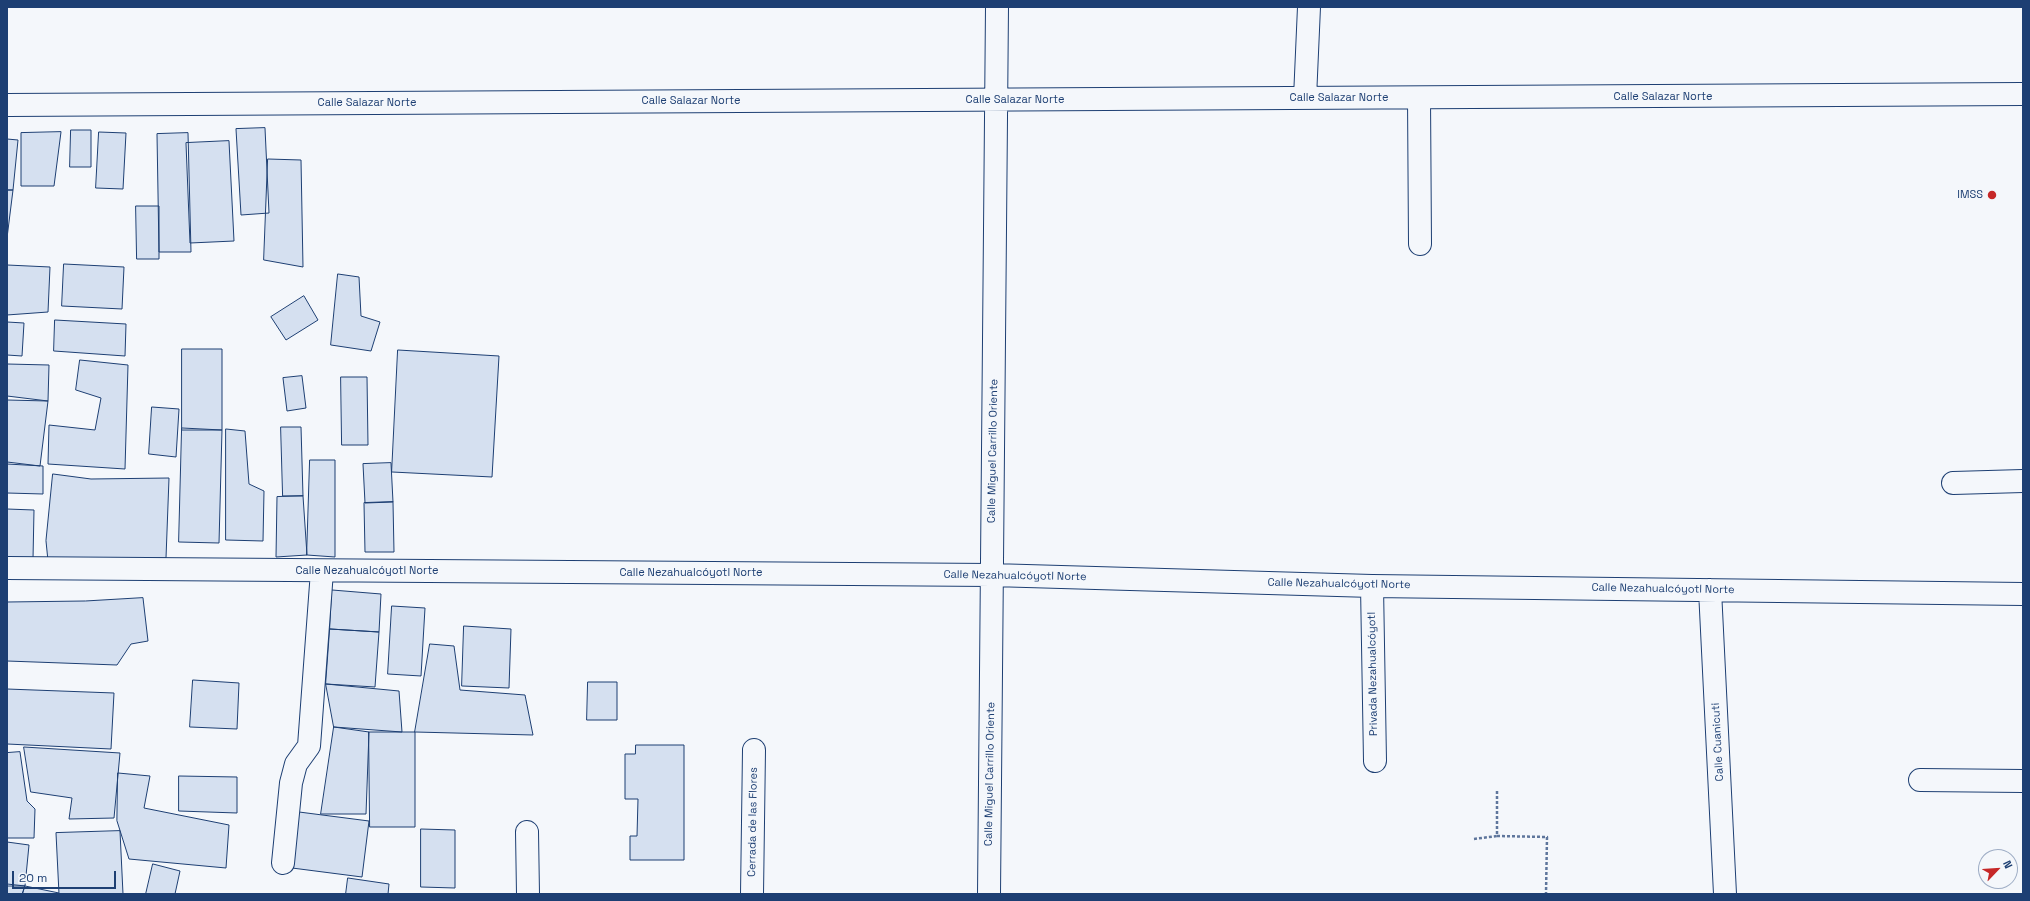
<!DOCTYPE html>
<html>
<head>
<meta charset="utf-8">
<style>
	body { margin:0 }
	#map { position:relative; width:2030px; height:901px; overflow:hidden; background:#f4f7fb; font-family:"Space Grotesk",sans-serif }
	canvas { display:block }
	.frame { position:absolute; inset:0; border:8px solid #1d3f73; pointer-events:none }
	.north { position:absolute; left:1978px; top:849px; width:40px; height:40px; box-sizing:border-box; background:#f4f7fb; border:1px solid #9eadc5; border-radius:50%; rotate:65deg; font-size:11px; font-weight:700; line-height:16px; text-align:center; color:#1d3f73 }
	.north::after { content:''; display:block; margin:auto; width:14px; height:18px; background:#c62828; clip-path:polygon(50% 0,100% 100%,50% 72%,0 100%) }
	.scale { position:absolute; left:12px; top:871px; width:104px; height:18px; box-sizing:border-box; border:2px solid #1d3f73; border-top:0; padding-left:5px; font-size:12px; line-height:14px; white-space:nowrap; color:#1d3f73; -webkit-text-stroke:3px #f4f7fb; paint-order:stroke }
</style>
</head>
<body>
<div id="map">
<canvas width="2030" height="901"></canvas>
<div class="frame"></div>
<div class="north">N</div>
<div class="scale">20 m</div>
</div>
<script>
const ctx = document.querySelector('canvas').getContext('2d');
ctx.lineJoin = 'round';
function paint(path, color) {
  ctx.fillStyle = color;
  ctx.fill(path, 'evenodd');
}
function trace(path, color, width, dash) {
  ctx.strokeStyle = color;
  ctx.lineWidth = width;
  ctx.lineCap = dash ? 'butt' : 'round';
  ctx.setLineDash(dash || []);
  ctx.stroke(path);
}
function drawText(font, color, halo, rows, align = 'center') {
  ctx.font = font + ' "Space Grotesk",sans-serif';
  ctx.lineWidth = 3;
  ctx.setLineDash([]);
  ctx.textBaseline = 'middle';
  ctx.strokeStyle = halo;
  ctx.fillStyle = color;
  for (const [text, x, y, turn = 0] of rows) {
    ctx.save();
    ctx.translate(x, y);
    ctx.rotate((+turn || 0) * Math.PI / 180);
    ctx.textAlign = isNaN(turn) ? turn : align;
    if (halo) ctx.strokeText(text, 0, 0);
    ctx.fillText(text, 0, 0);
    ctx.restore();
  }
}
const building = new Path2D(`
	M 265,128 L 269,213 L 241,215 L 236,129 Z
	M 71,130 L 91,130 L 91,167 L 70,167 Z
	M 61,132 L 54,186 L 21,186 L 21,133 Z
	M 99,132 L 126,133 L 123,189 L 96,188 Z
	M 188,133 L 191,252 L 159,252 L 157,134 Z
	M 7,139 L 18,140 L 13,190 L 7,190 Z
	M 229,141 L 234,241 L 190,243 L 186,143 Z
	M 268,159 L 301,160 L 303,267 L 264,260 Z
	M 7,190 L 13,190 L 7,238 Z
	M 136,206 L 159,206 L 159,259 L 137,259 Z
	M 64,264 L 124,267 L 122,309 L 62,306 Z
	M 7,265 L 50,267 L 48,312 L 7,315 Z
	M 338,274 L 359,277 L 361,316 L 380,322 L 371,351 L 331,345 Z
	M 304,296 L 318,320 L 286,340 L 271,317 Z
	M 55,320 L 126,324 L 125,356 L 54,351 Z
	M 7,322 L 24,323 L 22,356 L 7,355 Z
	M 182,349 L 222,349 L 222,430 L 182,430 Z
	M 398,350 L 499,356 L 492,477 L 392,472 Z
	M 80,360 L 128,365 L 125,469 L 48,464 L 49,425 L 95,430 L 101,398 L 76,390 Z
	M 7,364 L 49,365 L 48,401 L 7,400 Z
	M 302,376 L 306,408 L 287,411 L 283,378 Z
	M 341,377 L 367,377 L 368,445 L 342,445 Z
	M 7,396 L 48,401 L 40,466 L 7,462 Z
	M 152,407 L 179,409 L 176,457 L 149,454 Z
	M 281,427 L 301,427 L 303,496 L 283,496 Z
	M 182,428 L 222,430 L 219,543 L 179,542 Z
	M 226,429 L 245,431 L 249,484 L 264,491 L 263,541 L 226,540 Z
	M 310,460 L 335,460 L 335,557 L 307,555 Z
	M 391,463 L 393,502 L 365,503 L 363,464 Z
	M 7,464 L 43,466 L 43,494 L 7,493 Z
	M 53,474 L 91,479 L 169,478 L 166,558 L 48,561 L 46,541 Z
	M 303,496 L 307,555 L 276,557 L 277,497 Z
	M 393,502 L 394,552 L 365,552 L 364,503 Z
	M 7,509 L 34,510 L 33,559 L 7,558 Z
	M 332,590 L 381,594 L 379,632 L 330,629 Z
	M 143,598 L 148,641 L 131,644 L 117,665 L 7,661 L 7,602 L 85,601 Z
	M 392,606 L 425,608 L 421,676 L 388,674 Z
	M 464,626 L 511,629 L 509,688 L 462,686 Z
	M 330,629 L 379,632 L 375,687 L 326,684 Z
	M 430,644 L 454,646 L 460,690 L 525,695 L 533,735 L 415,732 Z
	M 193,680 L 239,683 L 237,729 L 190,727 Z
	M 588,682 L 617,682 L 617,720 L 587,720 Z
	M 326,684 L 399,691 L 402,732 L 334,727 Z
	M 7,689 L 114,693 L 111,749 L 7,744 Z
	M 334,727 L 369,732 L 366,814 L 321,814 Z
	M 369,732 L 415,732 L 415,827 L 370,827 Z
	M 636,745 L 684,745 L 684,860 L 630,860 L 630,836 L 637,836 L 638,799 L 625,799 L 625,754 L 635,754 Z
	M 24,747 L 120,753 L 114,818 L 69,819 L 72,798 L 31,792 Z
	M 20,752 L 27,801 L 35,809 L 34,838 L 7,838 L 7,753 Z
	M 118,773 L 150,776 L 144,808 L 229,825 L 226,868 L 129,859 L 117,821 Z
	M 179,776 L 237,777 L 237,813 L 179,811 Z
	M 299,812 L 369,821 L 362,877 L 292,868 Z
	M 421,829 L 455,830 L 455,888 L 421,887 Z
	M 120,831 L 123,894 L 59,894 L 56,833 Z
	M 7,842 L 29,845 L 25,886 L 7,884 Z
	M 153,864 L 180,871 L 175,894 L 146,894 Z
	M 348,878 L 389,884 L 388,894 L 346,894 Z
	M 7,886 L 25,886 L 22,894 L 7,894 Z
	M 25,886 L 59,893 L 58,894 L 23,894 Z`);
paint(building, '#d5e0f0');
trace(building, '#1d3f73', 1);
const minor = new Path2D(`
	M 1305,98 L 1309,7
	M 1419,98 L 1420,244
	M 7,105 L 2023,94
	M 1953,483 L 2023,481
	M 7,568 L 992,575 L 1372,586 L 2023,594
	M 1372,586 L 1375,761
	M 1710,590 L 1725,894
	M 1920,780 L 2023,781
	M 527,832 L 528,894
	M 283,863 L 291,783 L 296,764 L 309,746 L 322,571
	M 752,894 L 754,750
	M 989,894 L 997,7`);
trace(minor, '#1d3f73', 24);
trace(new Path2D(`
	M 1497,791 L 1497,836 L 1547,837 L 1546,894
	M 1474,839 L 1497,836`), '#5e769c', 2.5, [3, 2]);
trace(minor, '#f4f7fb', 22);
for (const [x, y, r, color] of [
	[1992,195,5,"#c62828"]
]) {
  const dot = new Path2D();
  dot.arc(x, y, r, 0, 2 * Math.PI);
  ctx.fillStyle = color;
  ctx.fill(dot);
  trace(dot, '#f4f7fb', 1.5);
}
drawText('11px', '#1d3f73', '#f4f7fb', [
	["Calle Salazar Norte",1663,97],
	["Calle Salazar Norte",1339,98],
	["Calle Salazar Norte",1015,100],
	["Calle Salazar Norte",691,101],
	["Calle Salazar Norte",367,103],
	["Calle Miguel Carrillo Oriente",993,451,-89],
	["Calle Nezahualcóyotl Norte",367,571],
	["Calle Nezahualcóyotl Norte",691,573],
	["Calle Nezahualcóyotl Norte",1015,576,1],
	["Calle Nezahualcóyotl Norte",1339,584,1],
	["Calle Nezahualcóyotl Norte",1663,589,1],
	["Privada Nezahualcóyotl",1373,674,-91],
	["Calle Cuanicuti",1718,742,-93],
	["Calle Miguel Carrillo Oriente",990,774,-89],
	["Cerrada de las Flores",753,822,-89]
]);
drawText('11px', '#1d3f73', '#f4f7fb', [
	["IMSS",1983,195]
], 'right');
</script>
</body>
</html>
